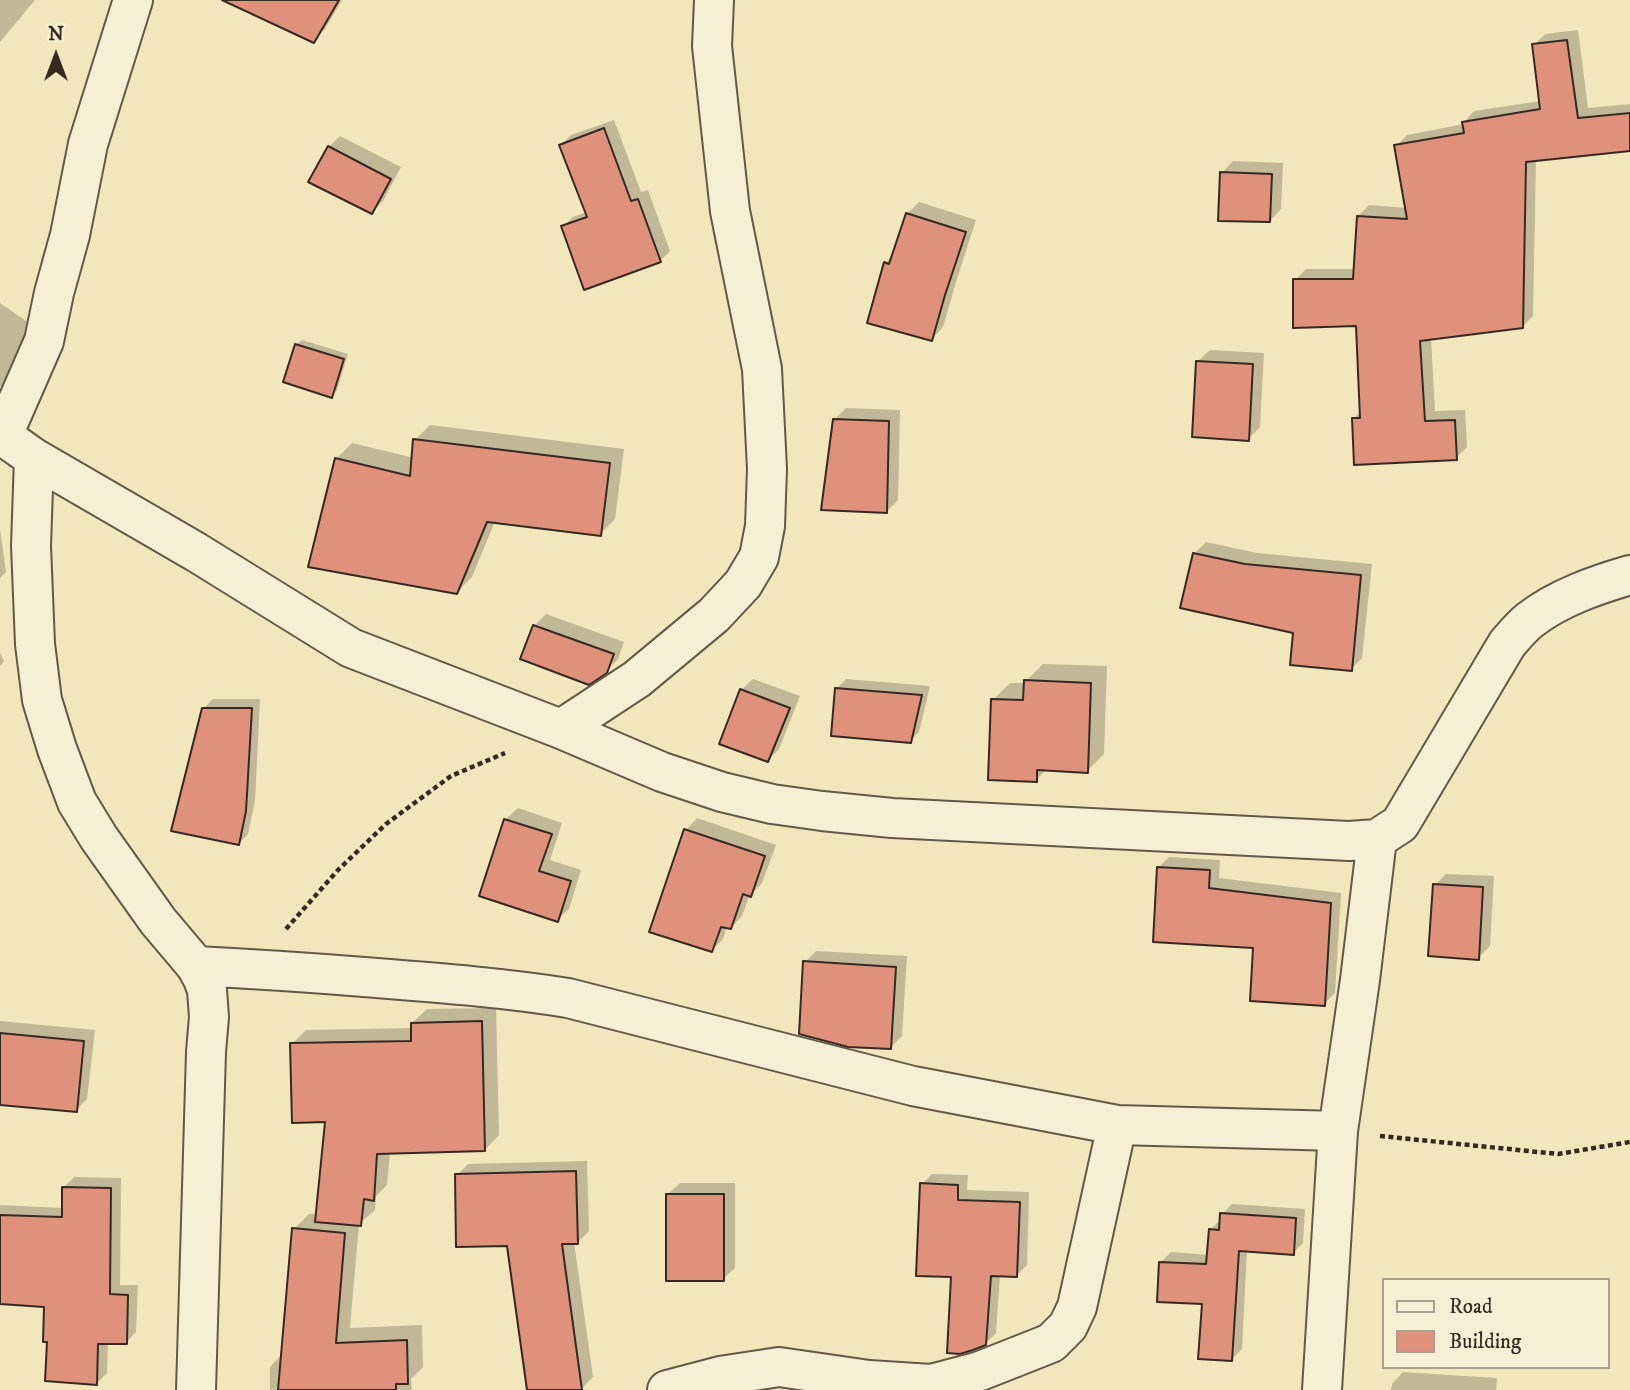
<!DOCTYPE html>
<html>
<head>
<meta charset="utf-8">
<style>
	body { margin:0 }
	#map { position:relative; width:1630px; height:1390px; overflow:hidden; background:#f2e6bd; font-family:"IM FELL DW Pica",serif }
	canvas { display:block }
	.legend { position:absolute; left:1382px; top:1278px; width:228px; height:91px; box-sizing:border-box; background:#f7efd4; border:2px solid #a9a08d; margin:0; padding:9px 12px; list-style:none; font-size:21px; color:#352922 }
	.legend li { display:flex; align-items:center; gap:14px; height:35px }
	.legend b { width:35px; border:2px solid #a9a08d }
	.north { position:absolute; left:21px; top:21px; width:70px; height:70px; -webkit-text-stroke:5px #f7efd4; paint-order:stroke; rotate:0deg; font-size:19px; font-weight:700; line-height:28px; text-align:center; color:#352922 }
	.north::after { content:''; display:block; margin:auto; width:24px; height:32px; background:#352922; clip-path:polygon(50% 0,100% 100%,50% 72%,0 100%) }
</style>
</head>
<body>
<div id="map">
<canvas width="1630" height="1390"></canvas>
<ul class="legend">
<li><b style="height:9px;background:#f7efd4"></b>Road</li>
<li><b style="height:19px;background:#df917c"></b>Building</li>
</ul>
<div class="north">N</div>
</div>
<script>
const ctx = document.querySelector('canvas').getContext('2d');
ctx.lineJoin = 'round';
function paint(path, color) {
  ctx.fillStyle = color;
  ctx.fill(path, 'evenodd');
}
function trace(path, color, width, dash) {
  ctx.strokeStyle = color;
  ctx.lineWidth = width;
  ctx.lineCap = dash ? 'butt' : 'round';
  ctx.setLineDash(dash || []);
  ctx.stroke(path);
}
paint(new Path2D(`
	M 0,0 L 35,0 L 0,42 Z
	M 227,0 L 342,0 L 325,29 L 313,40 Z
	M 1578,30 L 1588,108 L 1630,104 L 1630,149 L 1536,159 L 1533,316 L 1522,327 L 1431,338 L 1435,411 L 1465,410 L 1467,447 L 1456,458 L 1353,419 L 1362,411 L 1357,324 L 1295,280 L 1306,269 L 1355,269 L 1358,216 L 1369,205 L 1407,208 L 1396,146 L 1407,135 L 1464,124 L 1464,122 L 1474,111 L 1540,101 L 1534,45 L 1545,34 Z
	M 614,120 L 641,192 L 648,190 L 670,251 L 660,261 L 563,226 L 573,217 L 587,212 L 561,145 L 571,135 Z
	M 340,136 L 401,167 L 383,201 L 372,212 L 329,147 Z
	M 1233,161 L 1283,163 L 1281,209 L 1270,221 L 1222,173 Z
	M 919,202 L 976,220 L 956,282 L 943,327 L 932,339 L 885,263 L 894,255 L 907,214 Z
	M 0,303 L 32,325 L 9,378 L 0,387 Z
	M 302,340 L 348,354 L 337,390 L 332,396 L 296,345 Z
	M 1210,350 L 1264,353 L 1260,427 L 1248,439 L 1198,361 Z
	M 846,408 L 900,410 L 898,500 L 887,511 L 834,420 Z
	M 430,425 L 624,449 L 615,519 L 600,534 L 495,521 L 472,577 L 457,592 L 310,566 L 337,458 L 352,443 L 414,458 L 415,440 Z
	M 0,529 L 6,572 L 0,578 Z
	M 1206,542 L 1257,553 L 1372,564 L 1362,658 L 1351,669 L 1295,632 L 1194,554 Z
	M 546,614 L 624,642 L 618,659 L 606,671 L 534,626 Z
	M 0,653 L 4,661 L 0,666 Z
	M 1043,664 L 1107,666 L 1104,754 L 1087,771 L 1047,769 L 1036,780 L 993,700 L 1010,683 L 1026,683 L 1026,681 Z
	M 753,679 L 800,696 L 779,749 L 768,760 L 741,690 Z
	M 846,679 L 930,686 L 919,732 L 910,741 L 837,688 Z
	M 213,699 L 260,699 L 255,801 L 248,834 L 239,843 L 204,708 Z
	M 518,808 L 562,823 L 550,860 L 581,870 L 569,909 L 557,920 L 481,895 L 506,819 Z
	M 697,818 L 776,845 L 762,883 L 751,895 L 750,894 L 742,916 L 731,928 L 727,927 L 723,939 L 712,950 L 686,830 Z
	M 1169,857 L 1220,860 L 1219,878 L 1341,893 L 1335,993 L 1324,1004 L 1159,867 Z
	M 1446,874 L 1494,876 L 1490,946 L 1478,958 L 1435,885 Z
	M 816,951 L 907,956 L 902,1036 L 890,1048 L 805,962 Z
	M 496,1008 L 499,1135 L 485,1150 L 390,1152 L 387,1185 L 376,1196 L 375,1210 L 359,1224 L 350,1328 L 422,1325 L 423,1367 L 411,1379 L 412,1390 L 270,1390 L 270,1367 L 283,1353 L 294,1229 L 309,1214 L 317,1214 L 327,1120 L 292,1044 L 306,1030 L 412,1028 L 412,1023 L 427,1009 Z
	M 0,1021 L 95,1030 L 87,1099 L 76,1110 L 0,1103 Z
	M 587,1161 L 589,1231 L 578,1242 L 574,1242 L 593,1377 L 581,1389 L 529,1390 L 509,1244 L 457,1175 L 468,1164 Z
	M 932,1174 L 968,1175 L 967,1190 L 1029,1192 L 1027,1265 L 1017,1275 L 1000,1275 L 996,1333 L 986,1343 L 953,1276 L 922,1184 Z
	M 74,1177 L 121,1178 L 120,1285 L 138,1285 L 136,1332 L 126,1343 L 108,1342 L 107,1373 L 97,1383 L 48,1341 L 45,1305 L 0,1302 L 0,1205 L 63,1208 L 63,1188 Z
	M 680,1183 L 735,1183 L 735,1268 L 723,1279 L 668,1194 Z
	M 1232,1204 L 1305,1209 L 1303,1243 L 1293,1253 L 1247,1250 L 1242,1349 L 1232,1359 L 1204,1302 L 1161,1262 L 1171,1252 L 1208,1255 L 1210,1230 L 1220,1220 L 1222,1214 Z
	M 1403,1372 L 1497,1378 L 1496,1390 L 1391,1390 L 1392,1384 Z`), '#0003');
const building = new Path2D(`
	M 222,0 L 339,0 L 314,43 Z
	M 1567,40 L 1578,118 L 1630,113 L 1630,151 L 1526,162 L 1523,328 L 1420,341 L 1425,421 L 1455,420 L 1457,460 L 1354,465 L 1352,418 L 1360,418 L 1356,326 L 1293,328 L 1293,279 L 1353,279 L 1357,216 L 1407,219 L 1394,145 L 1464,133 L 1462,122 L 1540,109 L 1532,44 Z
	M 604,128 L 631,201 L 638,199 L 661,262 L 584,290 L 561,226 L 587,217 L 559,145 Z
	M 328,146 L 391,179 L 372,214 L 308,182 Z
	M 1220,172 L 1272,174 L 1270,222 L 1218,221 Z
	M 906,213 L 966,232 L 945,295 L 932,341 L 867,323 L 884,262 L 889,264 Z
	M 295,344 L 344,359 L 332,398 L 283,382 Z
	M 1196,361 L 1253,364 L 1249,441 L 1192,437 Z
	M 833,419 L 889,421 L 887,513 L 821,510 Z
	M 413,439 L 610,463 L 601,536 L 487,522 L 457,594 L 308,567 L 335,458 L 410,476 Z
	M 1193,553 L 1245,564 L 1361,575 L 1352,671 L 1290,665 L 1293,633 L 1180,608 Z
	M 533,625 L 614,654 L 607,673 L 589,685 L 520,659 Z
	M 1024,680 L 1091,683 L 1088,773 L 1037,770 L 1037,782 L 988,780 L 991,699 L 1023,700 Z
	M 835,688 L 922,695 L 911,743 L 831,736 Z
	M 740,689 L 790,708 L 768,762 L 719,744 Z
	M 202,708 L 252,708 L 246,811 L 239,845 L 171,831 Z
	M 504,819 L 552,834 L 539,871 L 571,881 L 558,922 L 479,896 Z
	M 684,829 L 765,856 L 751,897 L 743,894 L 731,929 L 721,927 L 712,952 L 649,932 Z
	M 1157,867 L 1210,870 L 1209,888 L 1331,903 L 1325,1006 L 1250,1001 L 1253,948 L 1153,942 Z
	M 1433,884 L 1483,887 L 1479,960 L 1428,956 Z
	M 803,961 L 896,967 L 891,1049 L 848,1047 L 799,1034 Z
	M 482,1021 L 485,1151 L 377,1154 L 374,1201 L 364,1199 L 361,1226 L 315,1222 L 325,1122 L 292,1123 L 290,1043 L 411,1041 L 411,1023 Z
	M 0,1033 L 84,1041 L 77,1112 L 0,1105 Z
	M 576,1171 L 578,1244 L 562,1244 L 582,1390 L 527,1390 L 507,1246 L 456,1247 L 455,1174 Z
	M 920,1183 L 958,1185 L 958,1200 L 1020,1202 L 1017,1277 L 991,1276 L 986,1345 L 973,1350 L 960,1354 L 947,1353 L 951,1277 L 916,1276 Z
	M 62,1187 L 111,1188 L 110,1294 L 128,1295 L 127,1344 L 98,1344 L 97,1385 L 45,1381 L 47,1342 L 43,1342 L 44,1307 L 0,1304 L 0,1215 L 62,1217 Z
	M 666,1194 L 724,1194 L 724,1281 L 666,1281 Z
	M 1220,1213 L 1296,1218 L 1294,1255 L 1239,1251 L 1232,1361 L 1198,1359 L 1202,1304 L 1157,1302 L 1159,1262 L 1206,1264 L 1209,1229 L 1219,1230 Z
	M 292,1228 L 345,1233 L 336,1343 L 407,1340 L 408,1384 L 396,1384 L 396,1390 L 278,1390 Z`);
paint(building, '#df917c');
trace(building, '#352922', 2);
const street = new Path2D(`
	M 0,434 L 34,458 L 196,552 L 351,648 L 561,729 L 662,772 L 722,792 L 772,804 L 822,811 L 892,818 L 1349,841 L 1377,839 L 1400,824 L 1507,644 C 1514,636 1521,627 1530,620 C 1558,598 1596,585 1630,575
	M 3,435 L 44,341 L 54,293 L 70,235 L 88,144 L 133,0
	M 34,458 L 31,546 L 35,644 L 42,700 L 57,749 L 77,802 L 99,838 L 158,921 L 196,966 L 203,979 L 207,990 L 209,1017 L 206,1052 L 196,1390
	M 561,729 L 637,679 L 714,615 L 743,584 L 759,557 L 765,526 L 767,469 L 762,369 L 730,211 L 712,46 L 714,0
	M 196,966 C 256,969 316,973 377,978 C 441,983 505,988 568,998 L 913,1086 L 1117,1125 L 1338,1131
	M 667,1390 L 720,1376 L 779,1367 L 869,1380 L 931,1384 L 980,1371 L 1051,1343 L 1068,1326 L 1077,1307 L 1117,1125
	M 1322,1390 L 1338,1131 L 1360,980 L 1377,839`);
trace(street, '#645849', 42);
trace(new Path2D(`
	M 286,929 L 338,870 L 386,824 L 451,776 L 505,753
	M 1380,1136 L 1558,1154 L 1630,1142`), '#352922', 4.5, [5, 3.5]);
trace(street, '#f7efd4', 38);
</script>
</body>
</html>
